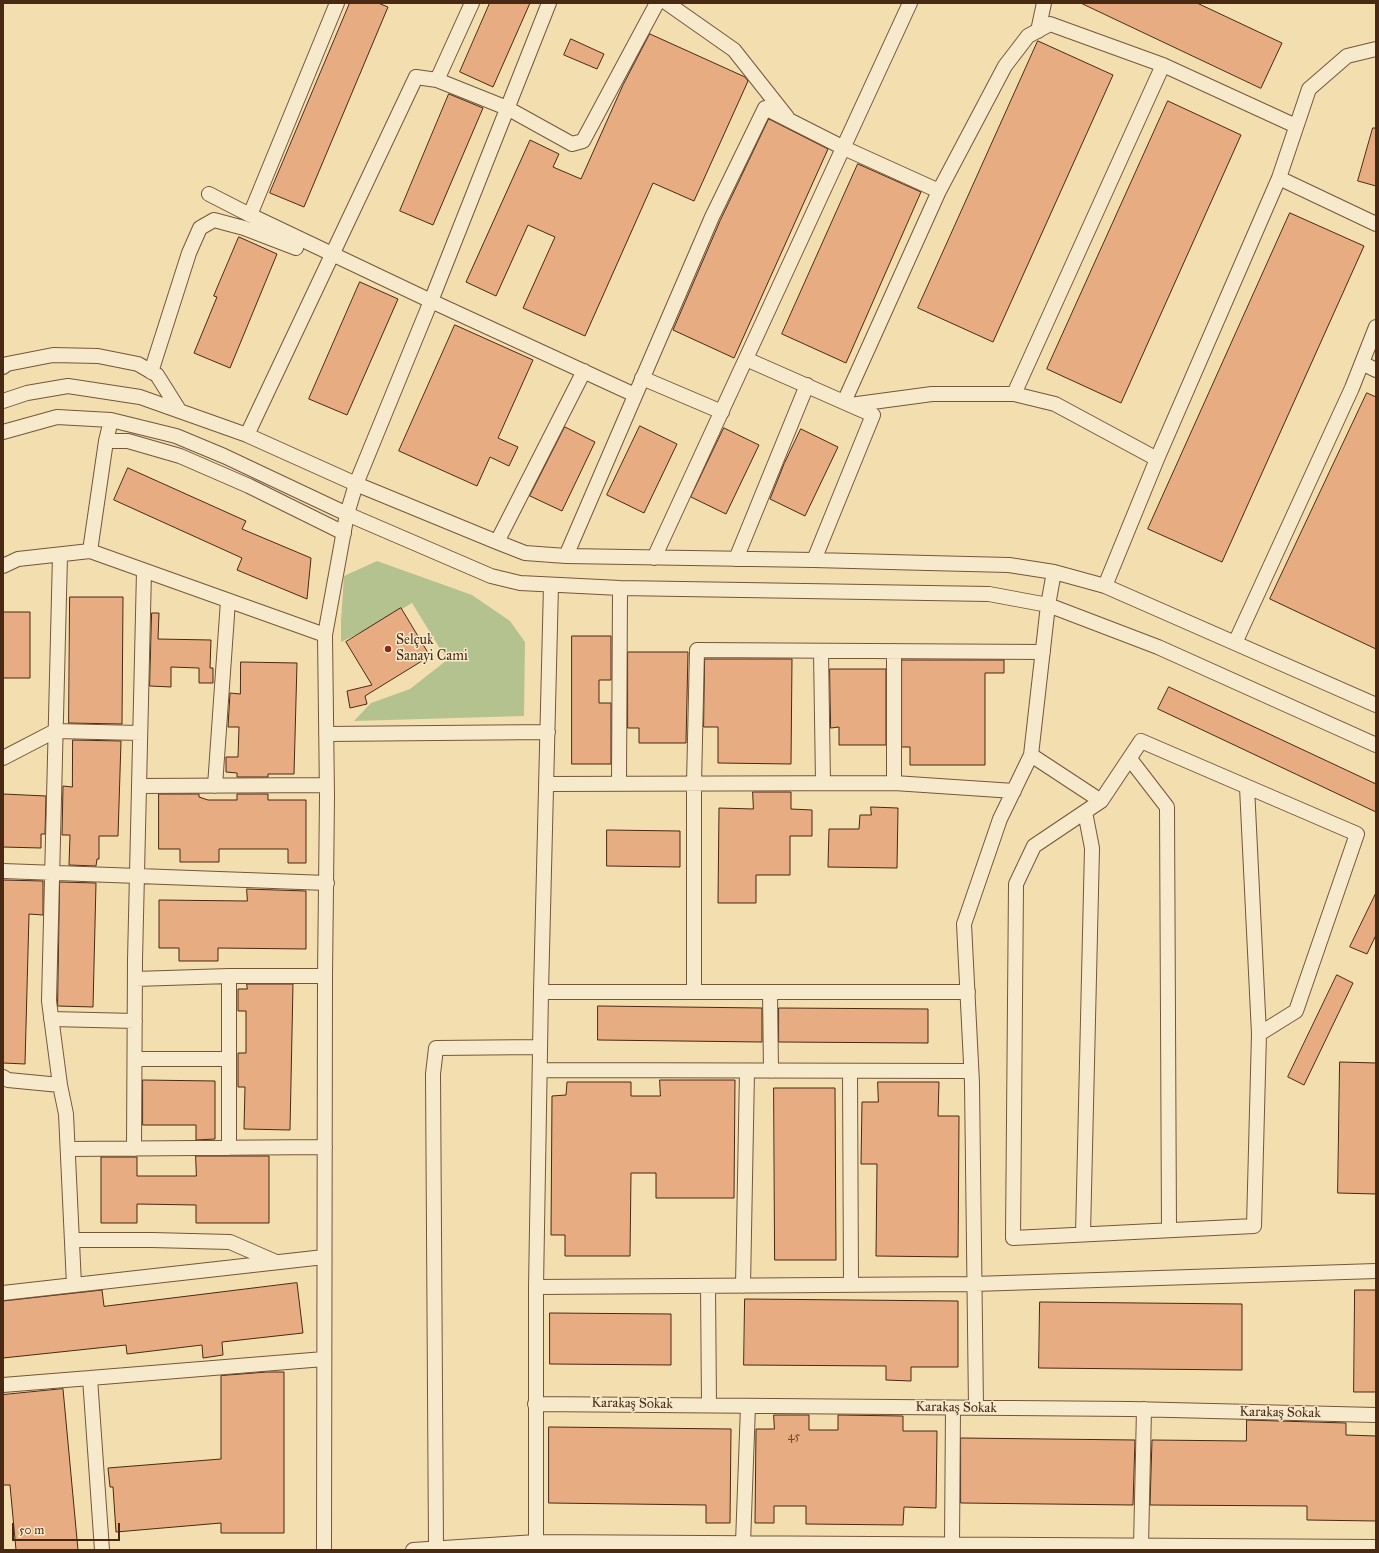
<!DOCTYPE html>
<html>
<head>
<meta charset="utf-8">
<style>
	body { margin:0 }
	#map { position:relative; width:1379px; height:1553px; overflow:hidden; background:#f3deb0; font-family:"IM FELL Great Primer",serif }
	canvas { display:block }
	.frame { position:absolute; inset:0; border:4px solid #492914; pointer-events:none }
	.scale { position:absolute; left:12px; top:1523px; width:108px; height:18px; box-sizing:border-box; border:2px solid #492914; border-top:0; padding-left:5px; font-size:12px; line-height:14px; white-space:nowrap; color:#492914; -webkit-text-stroke:3px #f7eacc; paint-order:stroke }
</style>
</head>
<body>
<div id="map">
<canvas width="1379" height="1553"></canvas>
<div class="frame"></div>
<div class="scale">50 m</div>
</div>
<script>
const ctx = document.querySelector('canvas').getContext('2d');
ctx.lineJoin = 'round';
function paint(path, color) {
  ctx.fillStyle = color;
  ctx.fill(path, 'evenodd');
}
function trace(path, color, width, dash) {
  ctx.strokeStyle = color;
  ctx.lineWidth = width;
  ctx.lineCap = dash ? 'butt' : 'round';
  ctx.setLineDash(dash || []);
  ctx.stroke(path);
}
function drawText(font, color, halo, rows, align = 'center') {
  ctx.font = font + ' "IM FELL Great Primer",serif';
  ctx.lineWidth = 3;
  ctx.setLineDash([]);
  ctx.textBaseline = 'middle';
  ctx.strokeStyle = halo;
  ctx.fillStyle = color;
  for (const [text, x, y, turn = 0] of rows) {
    ctx.save();
    ctx.translate(x, y);
    ctx.rotate((+turn || 0) * Math.PI / 180);
    ctx.textAlign = isNaN(turn) ? turn : align;
    if (halo) ctx.strokeText(text, 0, 0);
    ctx.fillText(text, 0, 0);
    ctx.restore();
  }
}
paint(new Path2D(`
	M 377,561 L 472,595 L 510,621 L 525,642 L 524,716 L 354,721 L 371,703 L 410,689 L 447,660 L 412,603 L 374,626 L 341,642 L 341,621 L 344,576 Z`), '#b4c290');
const building = new Path2D(`
	M 350,3 L 378,3 L 388,7 L 304,207 L 270,193 Z
	M 490,3 L 530,3 L 493,87 L 460,72 Z
	M 1081,3 L 1197,3 L 1282,43 L 1261,88 Z
	M 650,34 L 745,77 L 748,81 L 694,201 L 653,183 L 585,336 L 523,308 L 555,237 L 528,225 L 496,296 L 466,282 L 530,140 L 559,154 L 553,167 L 581,179 L 623,85 Z
	M 571,39 L 604,54 L 597,69 L 564,55 Z
	M 1038,41 L 1113,75 L 993,342 L 918,308 Z
	M 449,94 L 483,108 L 433,225 L 400,211 Z
	M 1168,101 L 1241,135 L 1121,403 L 1047,369 Z
	M 769,119 L 828,149 L 734,358 L 673,330 L 720,221 Z
	M 1373,128 L 1376,128 L 1376,186 L 1358,181 Z
	M 858,164 L 921,192 L 846,363 L 782,334 Z
	M 1290,213 L 1364,246 L 1222,562 L 1148,529 Z
	M 239,237 L 277,254 L 230,368 L 194,353 L 217,297 L 214,296 Z
	M 360,282 L 398,299 L 347,415 L 309,399 Z
	M 455,325 L 533,360 L 498,438 L 518,447 L 509,466 L 490,457 L 477,486 L 399,451 Z
	M 1367,393 L 1376,397 L 1376,649 L 1270,599 Z
	M 640,426 L 677,444 L 644,513 L 607,495 Z
	M 565,427 L 595,442 L 562,511 L 530,496 Z
	M 724,428 L 759,445 L 726,514 L 691,497 Z
	M 801,429 L 838,447 L 805,516 L 770,499 L 784,464 Z
	M 128,468 L 246,521 L 242,529 L 311,558 L 307,599 L 237,570 L 242,558 L 114,500 Z
	M 70,597 L 123,597 L 122,724 L 69,723 Z
	M 401,608 L 430,656 L 365,696 L 367,704 L 350,708 L 347,691 L 372,685 L 346,642 Z
	M 3,612 L 30,612 L 30,678 L 3,678 Z
	M 152,613 L 159,613 L 158,639 L 211,640 L 210,668 L 213,668 L 213,683 L 199,683 L 199,668 L 171,667 L 171,687 L 150,686 Z
	M 572,636 L 611,636 L 611,680 L 599,680 L 599,703 L 611,703 L 611,764 L 572,764 Z
	M 628,652 L 688,652 L 686,743 L 639,743 L 639,728 L 628,728 Z
	M 705,659 L 792,659 L 791,764 L 718,763 L 718,727 L 704,727 Z
	M 902,660 L 1004,660 L 1004,673 L 985,673 L 985,765 L 910,765 L 910,747 L 902,747 Z
	M 241,662 L 297,663 L 294,774 L 268,774 L 268,777 L 237,777 L 237,773 L 226,772 L 226,757 L 238,757 L 239,727 L 228,727 L 230,693 L 240,694 Z
	M 830,669 L 886,669 L 886,745 L 839,745 L 839,727 L 831,728 Z
	M 1169,687 L 1376,784 L 1376,812 L 1158,709 Z
	M 73,740 L 121,741 L 118,836 L 99,836 L 99,859 L 97,859 L 96,866 L 69,865 L 70,835 L 62,835 L 63,786 L 72,787 Z
	M 753,792 L 791,792 L 791,809 L 812,810 L 812,836 L 790,836 L 790,875 L 756,875 L 756,903 L 718,903 L 719,808 L 753,809 Z
	M 3,794 L 46,796 L 45,834 L 41,834 L 41,848 L 3,847 Z
	M 159,794 L 199,794 L 199,797 L 208,800 L 237,800 L 237,794 L 268,794 L 268,800 L 306,800 L 306,863 L 288,863 L 288,849 L 219,849 L 219,862 L 180,862 L 180,849 L 159,849 Z
	M 871,807 L 898,808 L 897,868 L 828,867 L 829,829 L 859,829 L 860,815 L 871,815 Z
	M 607,830 L 680,831 L 680,867 L 607,866 Z
	M 3,880 L 43,881 L 43,915 L 29,914 L 25,1064 L 3,1063 Z
	M 60,882 L 96,883 L 93,1007 L 58,1006 Z
	M 247,889 L 306,891 L 306,949 L 218,948 L 218,961 L 179,961 L 179,948 L 159,948 L 159,900 L 247,901 Z
	M 1376,893 L 1376,935 L 1367,954 L 1350,947 Z
	M 1337,975 L 1353,983 L 1304,1085 L 1288,1077 Z
	M 247,984 L 293,984 L 290,1130 L 244,1129 L 245,1087 L 238,1087 L 238,1053 L 246,1053 L 246,1011 L 238,1011 L 238,989 L 247,989 Z
	M 598,1006 L 762,1008 L 762,1042 L 598,1040 Z
	M 779,1008 L 928,1009 L 928,1043 L 779,1042 Z
	M 1340,1062 L 1376,1063 L 1376,1194 L 1338,1193 Z
	M 143,1080 L 215,1081 L 215,1139 L 196,1140 L 196,1125 L 143,1125 Z
	M 660,1080 L 735,1080 L 734,1198 L 656,1198 L 656,1173 L 631,1173 L 630,1256 L 565,1256 L 565,1235 L 551,1235 L 552,1096 L 566,1095 L 567,1082 L 631,1082 L 631,1096 L 660,1096 Z
	M 878,1082 L 939,1082 L 938,1116 L 959,1116 L 958,1257 L 876,1256 L 877,1164 L 861,1164 L 862,1102 L 878,1102 Z
	M 774,1088 L 835,1088 L 836,1260 L 775,1260 Z
	M 196,1156 L 269,1156 L 269,1223 L 196,1223 L 196,1205 L 137,1204 L 137,1223 L 101,1223 L 101,1157 L 137,1157 L 137,1176 L 196,1176 Z
	M 297,1283 L 303,1333 L 222,1342 L 223,1355 L 203,1358 L 202,1345 L 127,1354 L 126,1345 L 3,1358 L 3,1301 L 102,1290 L 104,1306 Z
	M 1355,1290 L 1376,1290 L 1376,1392 L 1354,1392 Z
	M 745,1299 L 958,1301 L 958,1367 L 911,1367 L 911,1381 L 886,1380 L 886,1366 L 744,1365 Z
	M 1040,1302 L 1242,1304 L 1242,1370 L 1039,1368 Z
	M 550,1313 L 671,1314 L 671,1365 L 550,1364 Z
	M 267,1372 L 284,1372 L 284,1533 L 221,1533 L 221,1523 L 116,1532 L 113,1487 L 110,1487 L 108,1468 L 221,1459 L 221,1376 Z
	M 63,1389 L 78,1550 L 16,1550 L 10,1485 L 3,1485 L 3,1395 Z
	M 774,1415 L 809,1415 L 809,1430 L 838,1430 L 838,1415 L 903,1416 L 903,1431 L 937,1431 L 936,1508 L 904,1507 L 903,1525 L 806,1524 L 806,1506 L 774,1506 L 774,1523 L 755,1523 L 756,1429 L 774,1429 Z
	M 1247,1420 L 1346,1423 L 1346,1435 L 1376,1436 L 1376,1521 L 1307,1520 L 1307,1506 L 1150,1505 L 1152,1440 L 1246,1441 Z
	M 549,1427 L 731,1429 L 730,1523 L 706,1523 L 706,1505 L 549,1503 Z
	M 961,1438 L 1135,1440 L 1133,1505 L 961,1503 Z`);
paint(building, '#e8ac82');
trace(building, '#492914', 1);
const minor = new Path2D(`
	M 549,3 L 431,301 L 635,395
	M 667,3 L 734,50 L 787,117
	M 1038,31 L 1044,3
	M 437,80 L 507,108 L 572,144 L 583,141 L 657,3
	M 1279,178 L 1376,224
	M 939,191 L 1005,66 L 1028,36 L 1050,24 L 1163,65 L 1296,126
	M 209,194 L 250,215 L 431,301 L 356,484 L 347,514 L 325,635 L 327,797 L 325,976 L 324,1550
	M 250,215 L 337,3
	M 746,359 L 873,415 L 814,560
	M 1362,363 L 1376,370
	M 3,367 L 7,364 L 53,355 L 98,356 L 138,364 L 157,375 L 179,410
	M 151,372 L 189,253 L 200,228 L 214,220 L 244,228 L 296,248
	M 642,378 L 722,412
	M 1014,394 L 1163,65
	M 3,401 L 27,393 L 68,386 L 140,397 L 247,435 L 356,484 L 497,542 L 525,553 L 566,556 L 814,560 L 928,563 L 1009,565 L 1054,572 L 1105,586 L 1376,705
	M 850,405 L 932,394 L 1014,394 L 1055,404 L 1157,459
	M 3,432 L 57,417 L 111,420 L 176,436 L 224,456 L 347,514 L 491,576 L 520,583 L 620,588 L 989,594 L 1048,605 L 1158,647 L 1376,745
	M 247,435 L 416,77 L 437,80 L 472,3
	M 106,441 L 128,441 L 180,456 L 249,486 L 344,533
	M 497,542 L 584,371
	M 90,551 L 106,441 L 111,420
	M 60,555 L 49,1001 L 60,1085
	M 566,556 L 712,217 L 765,108 L 844,148 L 939,191 L 844,402
	M 654,558 L 910,3
	M 736,559 L 807,385
	M 3,566 L 18,559 L 90,551 L 325,635
	M 1105,586 L 1157,459 L 1279,178 L 1309,89 L 1347,56 L 1376,49
	M 1235,643 L 1352,388 L 1376,327
	M 821,651 L 823,783
	M 326,734 L 548,732
	M 1141,741 L 1357,834 L 1296,1011 L 1259,1034 L 1254,1226 L 1013,1238 L 1016,884 L 1034,846 L 1101,801 Z
	M 1031,755 L 1101,801
	M 3,758 L 55,731 L 140,733
	M 1130,759 L 1167,807 L 1169,1230
	M 894,783 L 894,651
	M 546,784 L 894,783 L 1014,791
	M 619,784 L 620,588
	M 139,786 L 327,785
	M 215,786 L 228,601
	M 1247,787 L 1259,1034
	M 3,871 L 327,883
	M 229,976 L 229,1148
	M 135,979 L 229,976 L 325,976
	M 541,992 L 968,992
	M 694,992 L 694,784 L 697,650 L 1043,652
	M 770,992 L 771,1071
	M 51,1019 L 135,1021
	M 135,1059 L 229,1059
	M 540,1070 L 971,1071
	M 850,1071 L 851,1285
	M 3,1077 L 8,1080 L 60,1085 L 66,1114 L 74,1285
	M 68,1149 L 325,1147
	M 134,1149 L 135,960 L 144,571
	M 1083,1234 L 1092,848 L 1085,812
	M 72,1240 L 152,1240 L 230,1242 L 276,1262
	M 708,1286 L 709,1405
	M 743,1286 L 747,1071
	M 536,1287 L 974,1284 L 1376,1271
	M 3,1293 L 324,1257
	M 90,1378 L 324,1359
	M 3,1385 L 90,1378 L 102,1550
	M 535,1404 L 1130,1409 L 1376,1415
	M 976,1408 L 972,1083 L 964,924 L 1000,819 L 1031,755 L 1048,605 L 1054,572
	M 743,1543 L 748,1406
	M 952,1544 L 953,1408
	M 1141,1546 L 1144,1409
	M 436,1548 L 433,1074 L 436,1048 L 540,1047
	M 413,1550 L 536,1542 L 1376,1547
	M 536,1550 L 536,1287 L 541,992 L 551,585`);
trace(minor, '#74563b', 16);
trace(minor, '#f7eacc', 14);
for (const [x, y, r, color] of [
	[388,649,4,"#8f2418"]
]) {
  const dot = new Path2D();
  dot.arc(x, y, r, 0, 2 * Math.PI);
  ctx.fillStyle = color;
  ctx.fill(dot);
  trace(dot, '#f7eacc', 1.5);
}
drawText('12px', '#714a30', null, [
	["45",794,1437]
]);
drawText('14px', '#492914', '#f7eacc', [
	["Selçuk",396,641],
	["Sanayi Cami",396,657]
], 'left');
drawText('14px', '#492914', '#f7eacc', [
	["Karakaş Sokak",632,1404,1],
	["Karakaş Sokak",956,1408,1],
	["Karakaş Sokak",1280,1413,1]
]);
</script>
</body>
</html>
